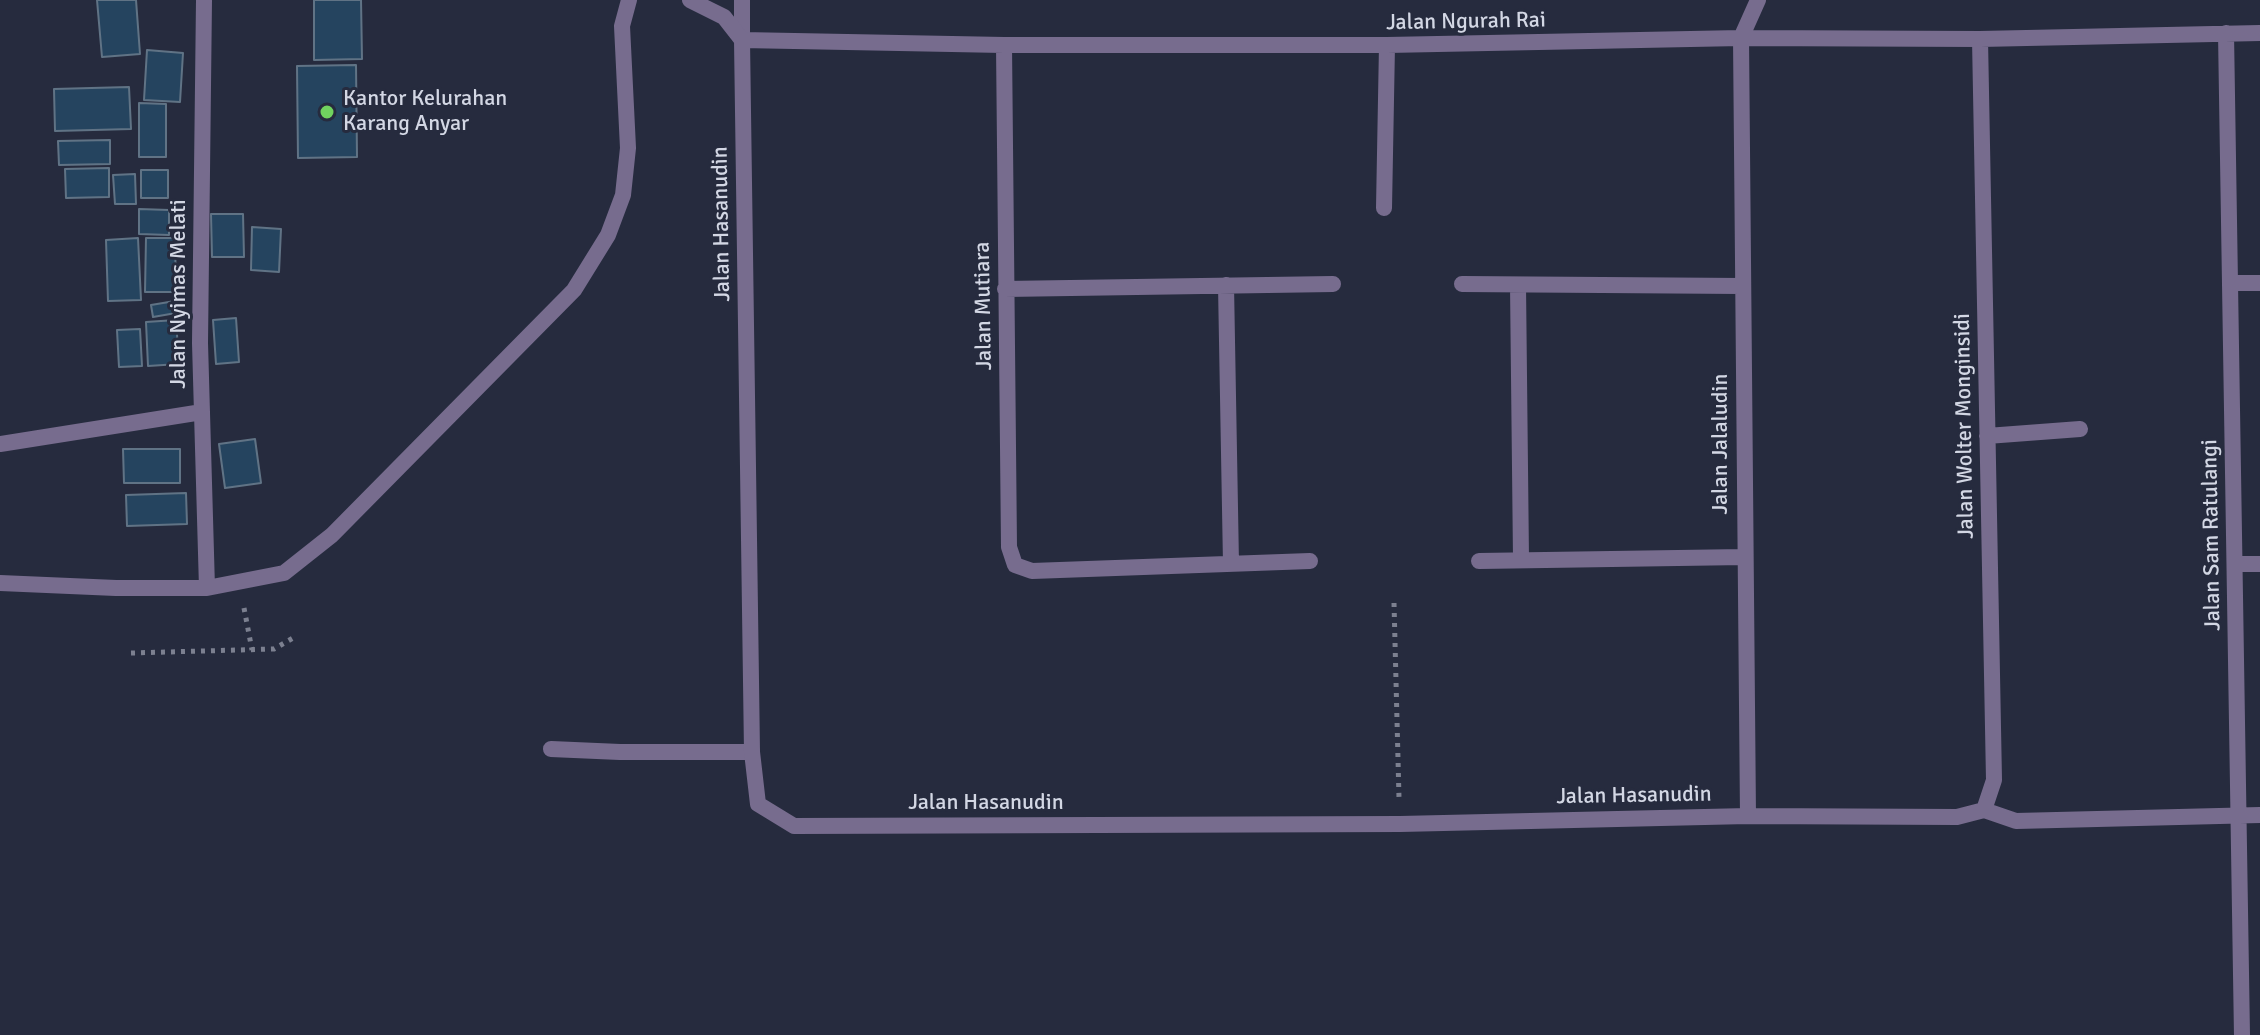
<!DOCTYPE html>
<html>
<head>
<meta charset="utf-8">
<style>
	body { margin:0 }
	canvas { display:block; background:#262b3e }
</style>
</head>
<body>
<canvas width="2260" height="1035"></canvas>
<script>
const ctx = document.querySelector('canvas').getContext('2d');
ctx.lineJoin = 'round';
function paint(path, color) {
  ctx.fillStyle = color;
  ctx.fill(path, 'evenodd');
}
function trace(path, color, width, dash) {
  ctx.strokeStyle = color;
  ctx.lineWidth = width;
  ctx.lineCap = dash ? 'butt' : 'round';
  ctx.setLineDash(dash || []);
  ctx.stroke(path);
}
function drawText(font, color, halo, rows, align = 'center') {
  ctx.font = font + ' Signika,sans-serif';
  ctx.lineWidth = 6;
  ctx.setLineDash([]);
  ctx.textBaseline = 'middle';
  ctx.strokeStyle = halo;
  ctx.fillStyle = color;
  for (const [text, x, y, turn = 0] of rows) {
    ctx.save();
    ctx.translate(x, y);
    ctx.rotate((+turn || 0) * Math.PI / 180);
    ctx.textAlign = isNaN(turn) ? turn : align;
    if (halo) ctx.strokeText(text, 0, 0);
    ctx.fillText(text, 0, 0);
    ctx.restore();
  }
}
const building = new Path2D(`
	M 97,0 L 136,0 L 140,54 L 102,57 Z
	M 314,0 L 361,0 L 362,59 L 314,60 Z
	M 147,50 L 183,53 L 180,102 L 144,100 Z
	M 356,65 L 357,157 L 298,158 L 297,66 Z
	M 129,87 L 131,129 L 55,131 L 54,89 Z
	M 139,103 L 166,104 L 166,157 L 139,157 Z
	M 110,140 L 110,164 L 59,165 L 58,141 Z
	M 109,168 L 109,197 L 66,198 L 65,169 Z
	M 141,170 L 168,170 L 168,198 L 141,198 Z
	M 135,174 L 136,204 L 115,204 L 113,175 Z
	M 139,209 L 169,210 L 169,235 L 139,234 Z
	M 211,214 L 243,214 L 244,257 L 212,257 Z
	M 252,227 L 281,229 L 279,272 L 251,270 Z
	M 138,238 L 141,300 L 108,301 L 106,240 Z
	M 146,238 L 175,238 L 176,292 L 145,292 Z
	M 175,301 L 176,313 L 153,317 L 151,305 Z
	M 236,318 L 239,362 L 216,364 L 213,320 Z
	M 176,320 L 179,364 L 148,366 L 146,322 Z
	M 140,329 L 142,366 L 119,367 L 117,330 Z
	M 255,439 L 261,483 L 225,488 L 219,444 Z
	M 123,449 L 180,449 L 180,483 L 124,483 Z
	M 186,493 L 187,524 L 127,526 L 126,495 Z`);
paint(building, '#25445f');
trace(building, '#607385', 2);
trace(new Path2D(`
	M 1394,603 L 1399,798
	M 244,608 L 252,650
	M 131,653 L 274,649 L 293,638`), '#7c8090', 5, [4, 6]);
trace(new Path2D(`
	M 742,40 L 742,0
	M 551,749 L 620,752 L 752,752`), '#776c8e', 16);
trace(new Path2D(`
	M 204,0 L 200,343 L 207,588
	M 690,0 L 724,17 L 742,40
	M 2226,33 L 2242,1035
	M 1980,39 L 1994,780 L 1984,810
	M 742,40 L 752,752 L 758,804 L 794,826 L 1400,824 L 1748,816 L 1957,817 L 1984,810
	M 742,40 L 1004,45 L 1387,45 L 1741,38 L 1980,39 L 2260,33
	M 1004,45 L 1009,547 L 1015,565 L 1032,571 L 1310,561
	M 1384,208 L 1387,45
	M 2230,283 L 2260,283
	M 1462,284 L 1742,286
	M 1226,285 L 1231,564
	M 1518,285 L 1521,559
	M 1005,289 L 1333,284
	M 1987,436 L 2080,429
	M 0,444 L 202,412
	M 1479,561 L 1744,557
	M 2235,564 L 2260,564
	M 0,583 L 116,588 L 207,588 L 284,573 L 332,535 L 574,290 L 608,235 L 623,195 L 628,148 L 622,26 L 629,0
	M 1984,810 L 2016,821 L 2260,815
	M 1748,816 L 1741,38 L 1758,0`), '#776c8e', 16);
for (const [x, y, r, color] of [
	[327,112,8,"#70d35f"]
]) {
  const dot = new Path2D();
  dot.arc(x, y, r, 0, 2 * Math.PI);
  ctx.fillStyle = color;
  ctx.fill(dot);
  trace(dot, '#262b3e', 3);
}
drawText('22px', '#d3d7e4', '#262b3e', [
	["Jalan Ngurah Rai",1466,22,-1],
	["Jalan Hasanudin",722,224,-91],
	["Jalan Nyimas Melati",179,294,-90],
	["Jalan Mutiara",984,306,-91],
	["Jalan Wolter Monginsidi",1965,426,-91],
	["Jalan Jalaludin",1721,444,-90],
	["Jalan Sam Ratulangi",2212,535,-91],
	["Jalan Hasanudin",1634,796,-1],
	["Jalan Hasanudin",986,803]
]);
drawText('22px', '#d3d7e4', '#262b3e', [
	["Kantor Kelurahan",343,99],
	["Karang Anyar",343,124]
], 'left');
</script>
</body>
</html>
